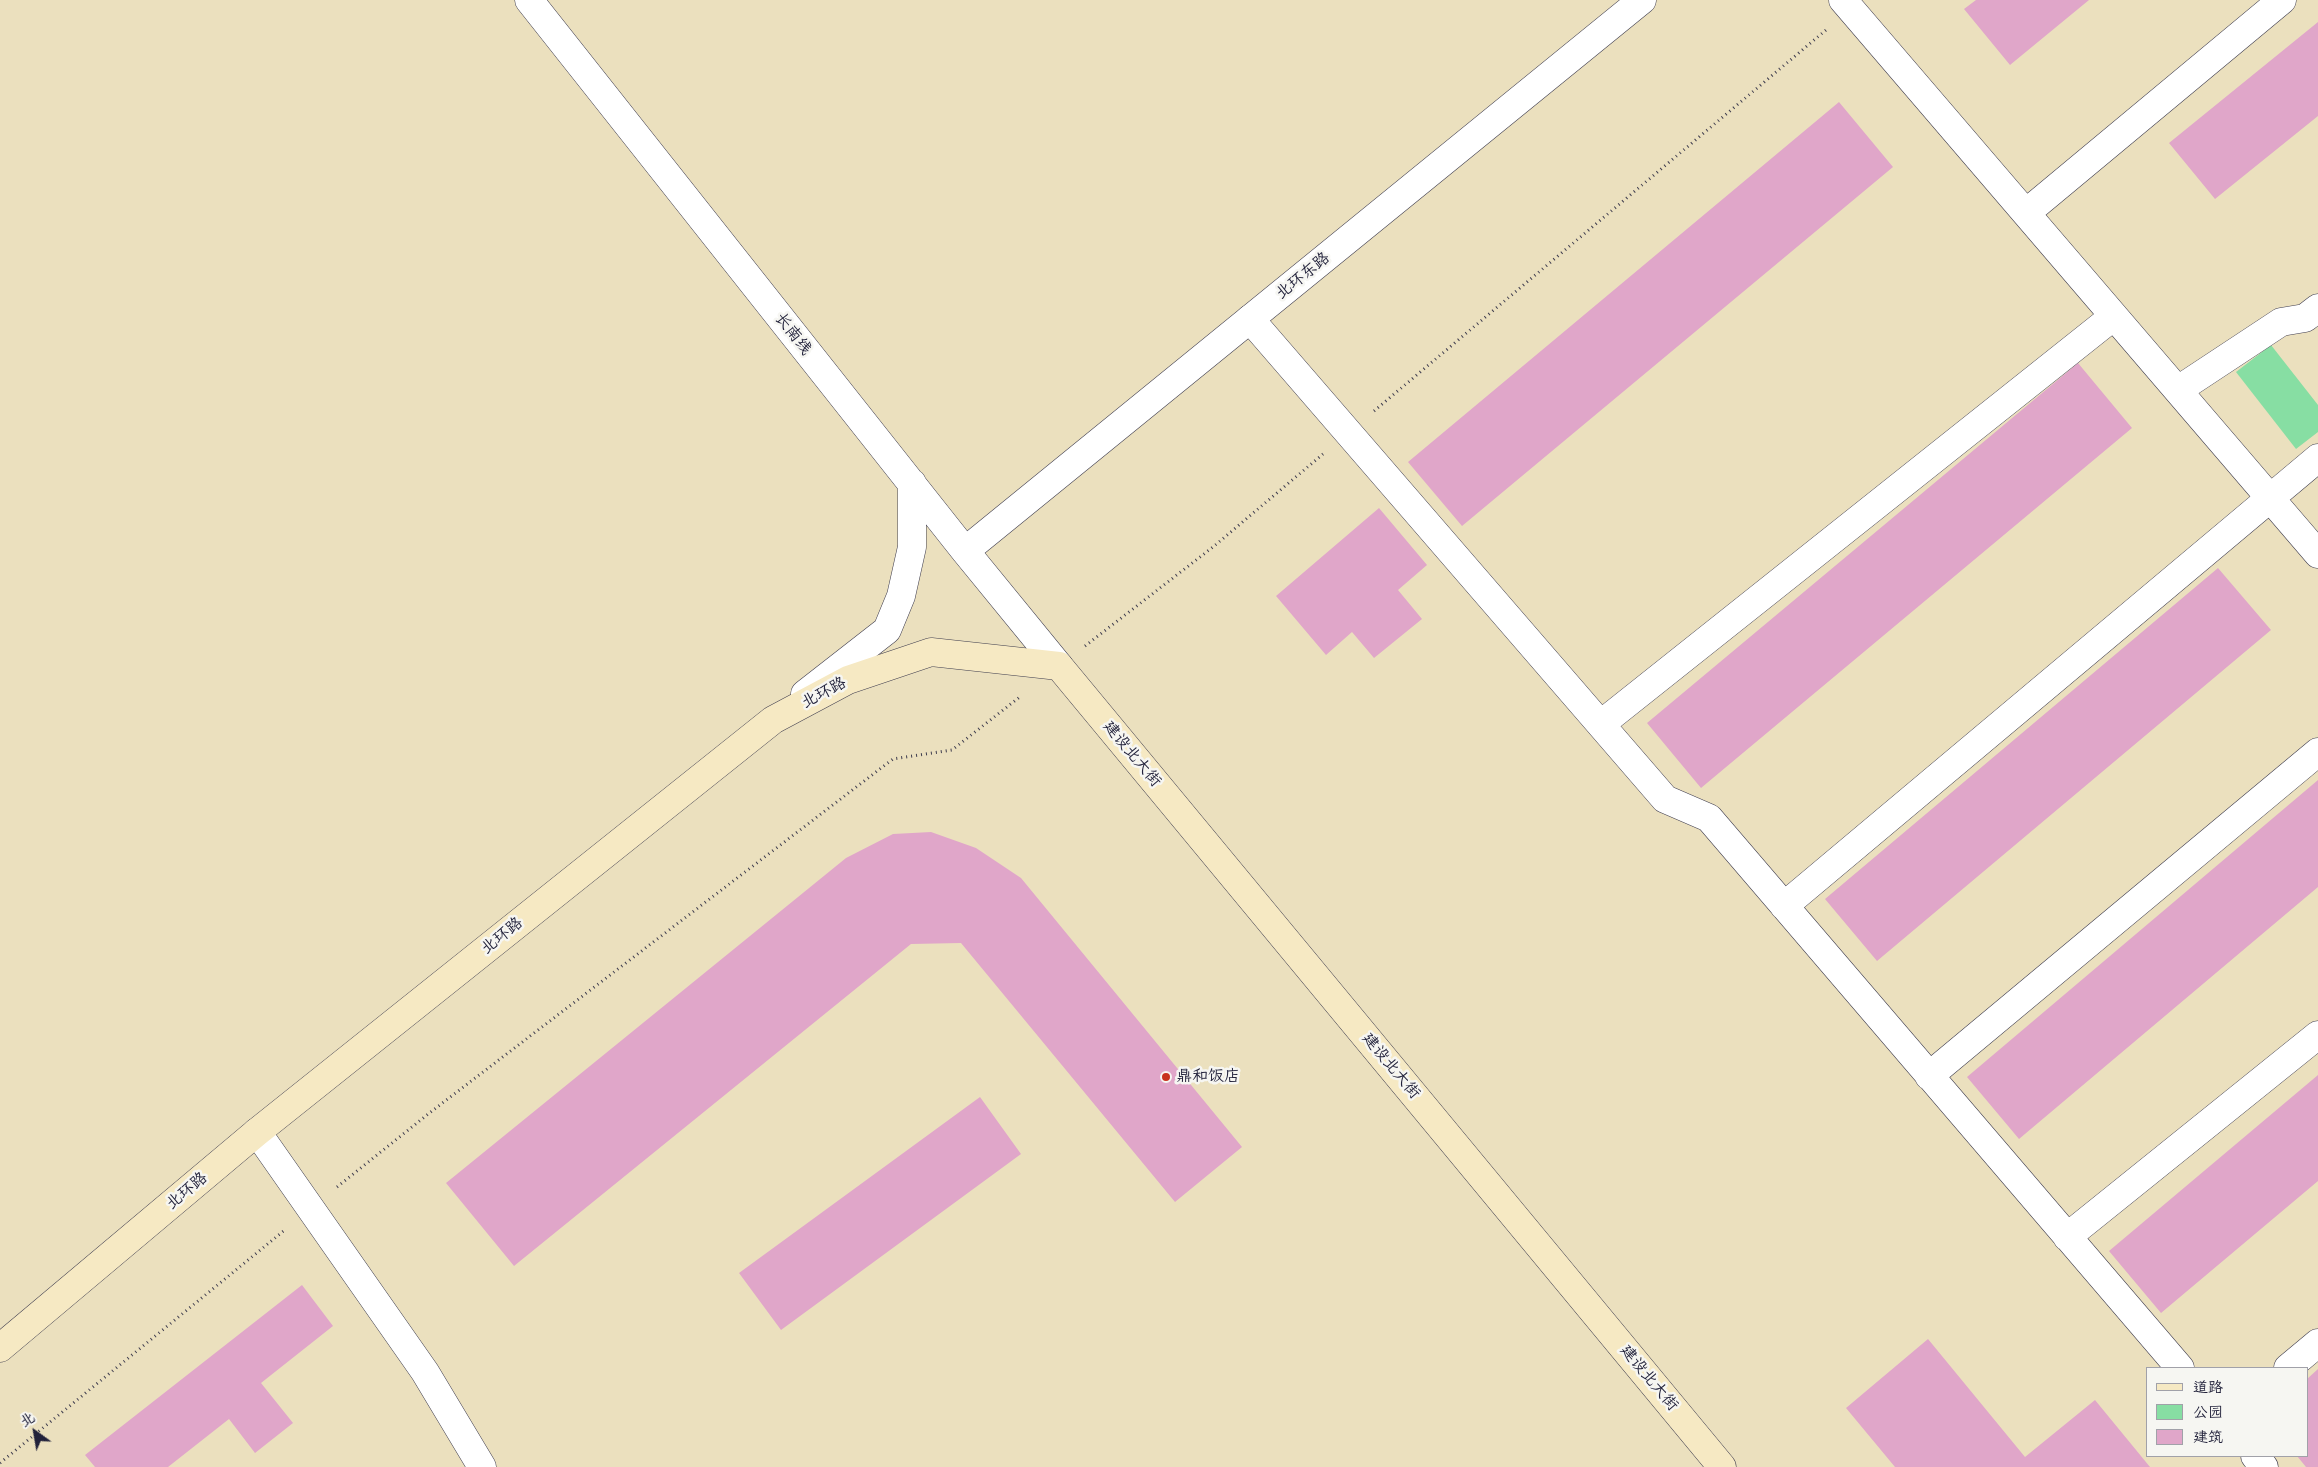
<!DOCTYPE html>
<html>
<head>
<meta charset="utf-8">
<style>
	body { margin:0 }
	#map { position:relative; width:2318px; height:1467px; overflow:hidden; background:#ebe0be; font-family:"Patrick Hand","LXGW WenKai TC",sans-serif }
	canvas { display:block }
	.legend { position:absolute; left:2146px; top:1367px; width:162px; height:90px; box-sizing:border-box; background:#f6f6f2; border:1px solid #a1a1a9; margin:0; padding:6px 9px; list-style:none; font-size:15px; color:#22223b }
	.legend li { display:flex; align-items:center; gap:10px; height:25px }
	.legend b { width:25px; border:1px solid #a1a1a9 }
	.north { position:absolute; left:10px; top:1407px; width:50px; height:50px; -webkit-text-stroke:4px #f6f6f2; paint-order:stroke; rotate:328deg; font-size:14px; font-weight:700; line-height:20px; text-align:center; color:#22223b }
	.north::after { content:''; display:block; margin:auto; width:18px; height:22px; background:#22223b; clip-path:polygon(50% 0,100% 100%,50% 72%,0 100%) }
</style>
</head>
<body>
<div id="map">
<canvas width="2318" height="1467"></canvas>
<ul class="legend">
<li><b style="height:6px;background:#f6e9c3"></b>道路</li>
<li><b style="height:14px;background:#87dea3"></b>公园</li>
<li><b style="height:14px;background:#e0a6c9"></b>建筑</li>
</ul>
<div class="north">北</div>
</div>
<script>
const ctx = document.querySelector('canvas').getContext('2d');
ctx.lineJoin = 'round';
function paint(path, color) {
  ctx.fillStyle = color;
  ctx.fill(path, 'evenodd');
}
function trace(path, color, width, dash) {
  ctx.strokeStyle = color;
  ctx.lineWidth = width;
  ctx.lineCap = dash ? 'butt' : 'round';
  ctx.setLineDash(dash || []);
  ctx.stroke(path);
}
function drawText(font, color, halo, rows, align = 'center') {
  ctx.font = font + ' "Patrick Hand","LXGW WenKai TC",sans-serif';
  ctx.lineWidth = 5;
  ctx.setLineDash([]);
  ctx.textBaseline = 'middle';
  ctx.strokeStyle = halo;
  ctx.fillStyle = color;
  for (const [text, x, y, turn = 0] of rows) {
    ctx.save();
    ctx.translate(x, y);
    ctx.rotate((+turn || 0) * Math.PI / 180);
    ctx.textAlign = isNaN(turn) ? turn : align;
    if (halo) ctx.strokeText(text, 0, 0);
    ctx.fillText(text, 0, 0);
    ctx.restore();
  }
}
paint(new Path2D(`
	M 2271,345 L 2318,405 L 2318,432 L 2296,449 L 2236,372 Z`), '#87dea3');
paint(new Path2D(`
	M 1976,0 L 2089,0 L 2010,65 L 1964,9 Z
	M 2318,22 L 2318,116 L 2215,199 L 2169,143 Z
	M 1839,102 L 1893,167 L 1462,526 L 1408,462 Z
	M 2078,363 L 2132,428 L 1701,788 L 1647,723 Z
	M 1379,508 L 1427,565 L 1398,590 L 1422,619 L 1374,658 L 1352,632 L 1326,655 L 1276,596 Z
	M 2218,568 L 2271,630 L 1877,961 L 1825,899 Z
	M 2318,780 L 2318,887 L 2019,1139 L 1967,1077 Z
	M 931,832 L 976,848 L 1021,878 L 1242,1147 L 1175,1202 L 961,943 L 911,944 L 514,1266 L 446,1183 L 846,858 L 893,834 Z
	M 2318,1075 L 2318,1181 L 2161,1313 L 2109,1251 Z
	M 980,1097 L 1021,1154 L 781,1330 L 739,1273 Z
	M 302,1285 L 333,1326 L 261,1383 L 293,1423 L 255,1453 L 229,1419 L 168,1467 L 95,1467 L 85,1455 Z
	M 1928,1339 L 2025,1457 L 2095,1400 L 2150,1467 L 1895,1467 L 1846,1408 Z
	M 2318,1369 L 2318,1467 L 2306,1467 L 2297,1456 L 2307,1456 L 2307,1379 Z`), '#e0a6c9');
const minor = new Path2D(`
	M 1843,0 L 2318,554
	M 2026,213 L 2282,0
	M 1250,319 L 1665,799 L 1709,818 L 2180,1368
	M 2178,390 L 2281,322 L 2305,318 L 2318,308
	M 1601,724 L 2114,316
	M 1784,906 L 2318,458
	M 1929,1076 L 2318,752
	M 257,1132 L 425,1372 L 482,1467
	M 2067,1237 L 2318,1035
	M 2288,1368 L 2318,1343
	M 2255,1456 L 2264,1467`);
const tertiary = new Path2D(`
	M 529,0 L 965,551 L 1059,666
	M 965,551 L 1642,0
	M 805,694 L 887,630 L 901,596 L 912,547 L 912,483`);
const secondary = new Path2D(`
	M 0,1348 L 257,1132 L 773,720 L 848,680 L 931,652 L 1059,666 L 1722,1467`);
trace(minor, '#403e4f', 29);
trace(tertiary, '#403e4f', 29);
trace(secondary, '#403e4f', 29);
trace(new Path2D(`
	M 1374,411 L 1826,30
	M 1085,646 L 1213,547 L 1323,454
	M 337,1187 L 432,1111 L 893,759 L 952,750 L 1021,696
	M 0,1463 L 286,1229`), '#403e4f', 3, [1, 4]);
trace(minor, '#fff', 28);
trace(tertiary, '#fff', 28);
trace(secondary, '#f6e9c3', 28);
for (const [x, y, r, color] of [
	[1166,1077,5,"#c8321e"]
]) {
  const dot = new Path2D();
  dot.arc(x, y, r, 0, 2 * Math.PI);
  ctx.fillStyle = color;
  ctx.fill(dot);
  trace(dot, '#f6f6f2', 2);
}
drawText('16px', '#22223b', '#f6f6f2', [
	["北环东路",1303,276,-39],
	["长南线",793,334,52],
	["北环路",824,693,-28],
	["建设北大街",1132,754,50],
	["北环路",502,936,-39],
	["建设北大街",1391,1066,50],
	["北环路",187,1191,-40],
	["建设北大街",1649,1378,50]
]);
drawText('16px', '#22223b', '#f6f6f2', [
	["鼎和饭店",1176,1077]
], 'left');
</script>
</body>
</html>
